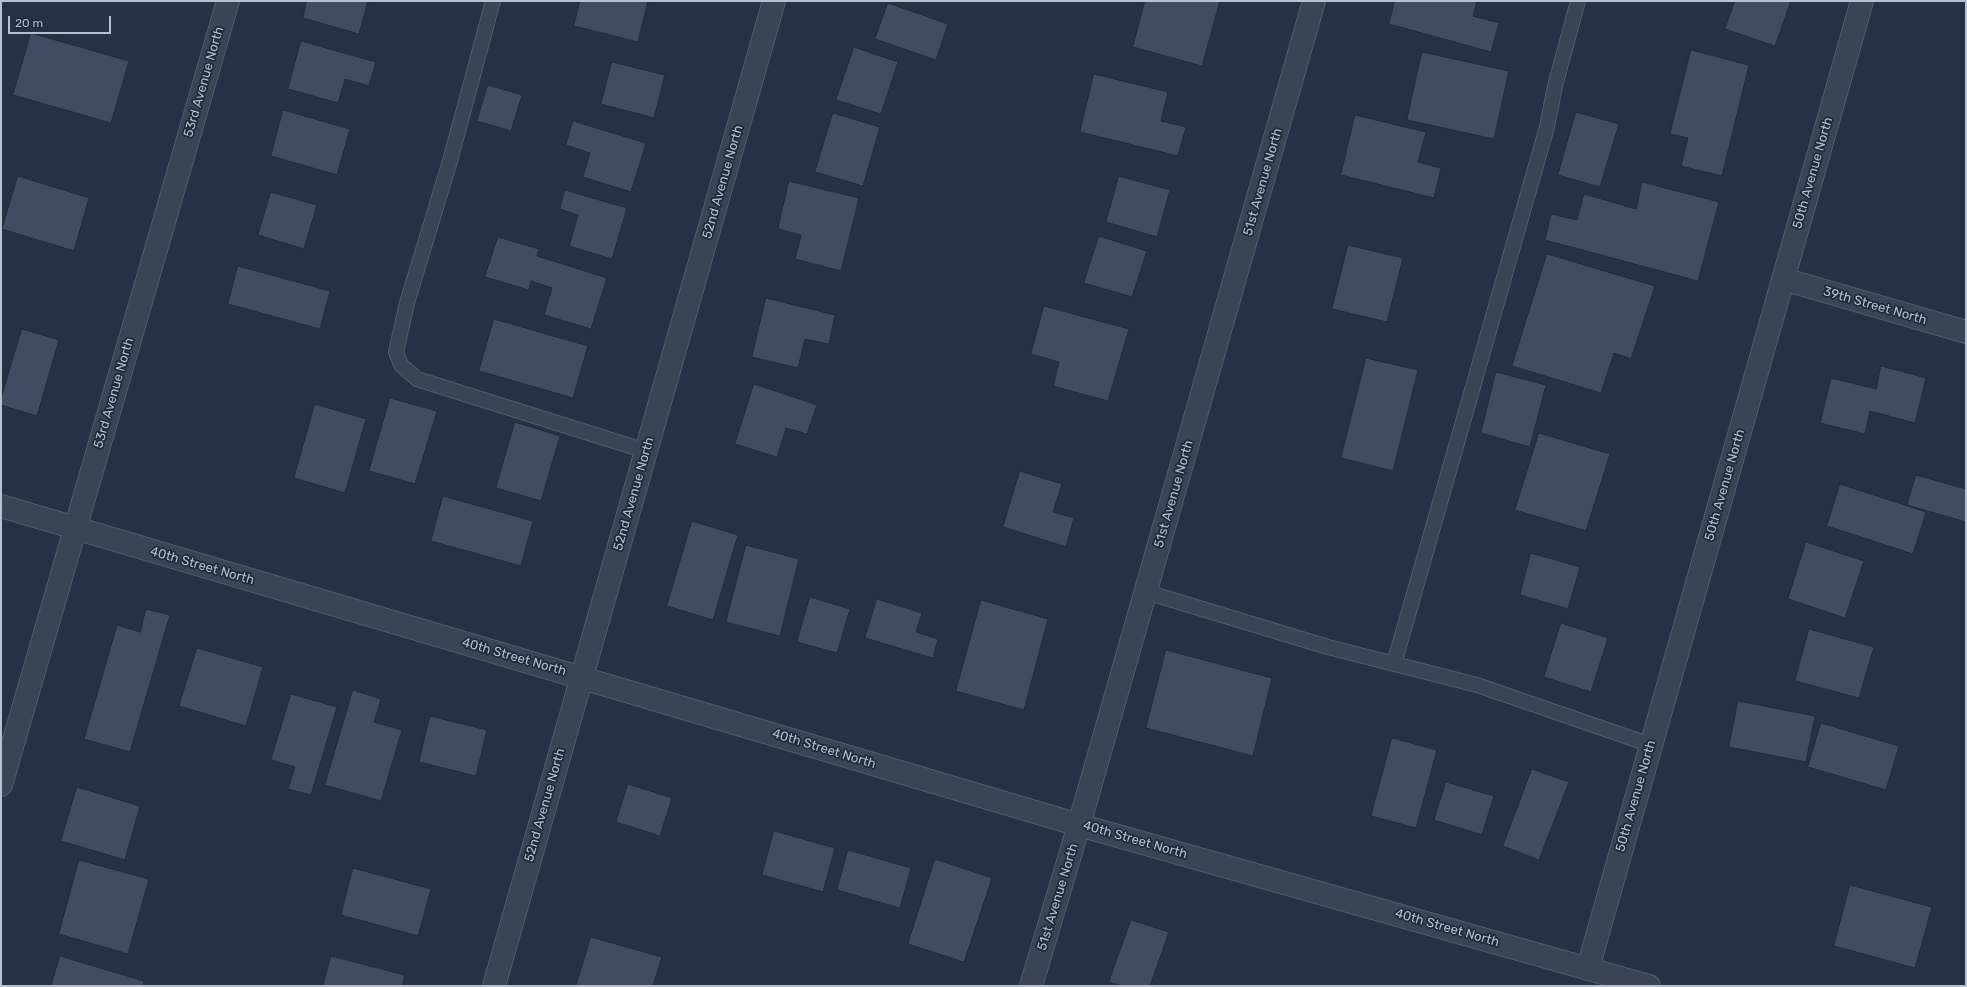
<!DOCTYPE html>
<html>
<head>
<meta charset="utf-8">
<style>
	body { margin:0 }
	#map { position:relative; width:1967px; height:987px; overflow:hidden; background:#263145; font-family:Rubik,sans-serif }
	canvas { display:block }
	.frame { position:absolute; inset:0; border:2px solid #b8bfce; pointer-events:none }
	.scale { position:absolute; left:8px; top:16px; width:103px; height:18px; box-sizing:border-box; border:2px solid #b8bfce; border-top:0; padding-left:5px; font-size:12px; line-height:14px; white-space:nowrap; color:#b8bfce; -webkit-text-stroke:3px #1f293a; paint-order:stroke }
</style>
</head>
<body>
<div id="map">
<canvas width="1967" height="987"></canvas>
<div class="frame"></div>
<div class="scale">20 m</div>
</div>
<script>
const ctx = document.querySelector('canvas').getContext('2d');
ctx.lineJoin = 'round';
function paint(path, color) {
  ctx.fillStyle = color;
  ctx.fill(path, 'evenodd');
}
function trace(path, color, width, dash) {
  ctx.strokeStyle = color;
  ctx.lineWidth = width;
  ctx.lineCap = dash ? 'butt' : 'round';
  ctx.setLineDash(dash || []);
  ctx.stroke(path);
}
function drawText(font, color, halo, rows, align = 'center') {
  ctx.font = font + ' Rubik,sans-serif';
  ctx.lineWidth = 3.5;
  ctx.setLineDash([]);
  ctx.textBaseline = 'middle';
  ctx.strokeStyle = halo;
  ctx.fillStyle = color;
  for (const [text, x, y, turn = 0] of rows) {
    ctx.save();
    ctx.translate(x, y);
    ctx.rotate((+turn || 0) * Math.PI / 180);
    ctx.textAlign = isNaN(turn) ? turn : align;
    if (halo) ctx.strokeText(text, 0, 0);
    ctx.fillText(text, 0, 0);
    ctx.restore();
  }
}
const building = new Path2D(`
	M 307,1 L 368,1 L 359,34 L 303,18 Z
	M 580,1 L 648,1 L 638,42 L 574,26 Z
	M 1145,1 L 1220,1 L 1202,66 L 1133,47 Z
	M 1395,1 L 1477,1 L 1473,16 L 1499,23 L 1491,52 L 1389,24 Z
	M 1735,1 L 1791,1 L 1775,46 L 1725,29 Z
	M 888,3 L 948,24 L 936,60 L 875,39 Z
	M 31,33 L 129,61 L 111,123 L 13,95 Z
	M 301,41 L 376,62 L 369,86 L 345,79 L 338,103 L 288,89 Z
	M 854,47 L 898,62 L 881,114 L 836,100 Z
	M 1691,50 L 1749,65 L 1722,176 L 1681,166 L 1688,138 L 1670,134 Z
	M 1422,52 L 1509,71 L 1494,139 L 1407,120 Z
	M 612,62 L 665,75 L 654,118 L 601,104 Z
	M 1094,74 L 1168,92 L 1161,121 L 1186,127 L 1178,156 L 1080,132 Z
	M 488,85 L 522,95 L 511,131 L 477,121 Z
	M 283,110 L 350,129 L 337,175 L 271,156 Z
	M 1576,112 L 1619,124 L 1600,187 L 1558,175 Z
	M 833,113 L 880,127 L 863,186 L 815,172 Z
	M 1355,115 L 1426,132 L 1418,162 L 1441,168 L 1434,198 L 1341,175 Z
	M 573,121 L 646,143 L 631,192 L 583,177 L 590,153 L 566,145 Z
	M 18,176 L 89,198 L 74,251 L 2,229 Z
	M 1119,176 L 1170,190 L 1157,237 L 1106,222 Z
	M 789,181 L 859,198 L 841,271 L 795,259 L 801,235 L 778,229 Z
	M 1642,182 L 1719,202 L 1698,281 L 1545,240 L 1551,214 L 1577,220 L 1584,194 L 1636,209 Z
	M 565,190 L 627,208 L 612,259 L 569,246 L 578,215 L 560,209 Z
	M 271,192 L 317,205 L 304,249 L 258,235 Z
	M 1099,236 L 1147,251 L 1132,297 L 1084,283 Z
	M 498,237 L 539,249 L 537,256 L 607,278 L 591,329 L 544,315 L 552,288 L 531,281 L 529,290 L 485,277 Z
	M 1348,245 L 1403,258 L 1387,322 L 1332,309 Z
	M 1547,254 L 1655,286 L 1631,359 L 1614,353 L 1601,393 L 1512,366 Z
	M 238,266 L 330,291 L 320,329 L 228,304 Z
	M 766,298 L 835,315 L 829,344 L 805,339 L 798,368 L 752,357 Z
	M 1044,306 L 1129,329 L 1108,401 L 1053,386 L 1059,362 L 1031,354 Z
	M 494,319 L 588,346 L 573,398 L 479,371 Z
	M 22,329 L 59,340 L 37,416 L 1,405 L 1,398 Z
	M 1366,358 L 1418,370 L 1393,471 L 1341,458 Z
	M 1881,366 L 1926,378 L 1915,423 L 1870,411 L 1865,434 L 1820,423 L 1831,378 L 1876,389 Z
	M 1496,372 L 1546,385 L 1530,447 L 1481,433 Z
	M 754,384 L 817,405 L 807,434 L 786,428 L 777,457 L 735,444 Z
	M 390,398 L 437,411 L 415,484 L 369,471 Z
	M 315,404 L 366,419 L 345,493 L 294,478 Z
	M 515,422 L 560,436 L 541,501 L 496,488 Z
	M 1539,433 L 1610,454 L 1586,531 L 1515,510 Z
	M 1020,471 L 1062,484 L 1053,512 L 1074,518 L 1066,547 L 1003,527 Z
	M 1916,475 L 1966,489 L 1966,522 L 1907,505 Z
	M 1840,484 L 1926,512 L 1913,554 L 1827,526 Z
	M 443,496 L 533,521 L 521,566 L 431,541 Z
	M 692,521 L 738,535 L 713,620 L 667,606 Z
	M 1806,542 L 1864,561 L 1845,618 L 1788,599 Z
	M 746,545 L 799,559 L 780,636 L 726,622 Z
	M 1531,553 L 1580,567 L 1568,609 L 1520,595 Z
	M 810,597 L 850,609 L 837,653 L 797,642 Z
	M 877,599 L 922,613 L 916,632 L 938,639 L 933,658 L 865,638 Z
	M 981,600 L 1048,619 L 1024,710 L 956,691 Z
	M 146,609 L 170,615 L 130,752 L 84,739 L 117,625 L 140,632 Z
	M 1561,623 L 1608,638 L 1591,692 L 1544,677 Z
	M 1809,629 L 1874,647 L 1859,698 L 1795,681 Z
	M 197,648 L 263,667 L 246,726 L 179,706 Z
	M 1166,650 L 1272,678 L 1253,756 L 1146,728 Z
	M 353,690 L 381,699 L 374,722 L 402,730 L 381,801 L 325,785 Z
	M 291,694 L 337,707 L 311,795 L 288,789 L 295,767 L 271,760 Z
	M 1738,701 L 1815,716 L 1806,762 L 1729,747 Z
	M 430,716 L 487,730 L 476,776 L 419,762 Z
	M 1821,723 L 1899,746 L 1886,790 L 1808,767 Z
	M 1392,738 L 1437,750 L 1416,828 L 1371,816 Z
	M 1532,769 L 1569,782 L 1539,860 L 1503,846 Z
	M 1446,782 L 1494,796 L 1482,835 L 1434,820 Z
	M 628,784 L 672,798 L 660,836 L 616,822 Z
	M 77,787 L 140,806 L 125,860 L 61,841 Z
	M 774,831 L 835,848 L 823,892 L 762,875 Z
	M 848,850 L 911,868 L 900,908 L 837,890 Z
	M 935,859 L 992,878 L 964,962 L 908,944 Z
	M 79,860 L 149,879 L 128,954 L 59,934 Z
	M 353,868 L 431,889 L 418,936 L 341,915 Z
	M 1850,885 L 1932,907 L 1915,968 L 1834,946 Z
	M 1131,920 L 1169,932 L 1150,986 L 1122,986 L 1109,982 Z
	M 591,937 L 662,957 L 653,986 L 576,986 Z
	M 60,956 L 144,981 L 143,986 L 51,986 Z
	M 331,956 L 405,975 L 402,986 L 323,986 Z`);
paint(building, '#404c62');
trace(building, '#212b3c', 1);
const service = new Path2D(`
	M 493,1 L 450,161 L 407,303 L 396,352 L 401,365 L 417,379 L 646,451
	M 1146,592 L 1328,647 L 1477,685 L 1651,745
	M 1394,664 L 1547,127 L 1555,86 L 1578,1`);
const minor = new Path2D(`
	M 1783,279 L 1966,332
	M 1,506 L 1079,825 L 1649,986
	M 1,785 L 228,1
	M 1588,968 L 1862,1
	M 494,986 L 774,1
	M 1031,986 L 1079,825 L 1314,1`);
trace(service, '#535c6c', 16);
trace(minor, '#535c6c', 24);
trace(service, '#3b4455', 14);
trace(minor, '#3b4455', 22);
drawText('13px', '#b8bfce', '#1f293a', [
	["53rd Avenue North",204,82,-74],
	["50th Avenue North",1813,173,-74],
	["52nd Avenue North",723,182,-74],
	["51st Avenue North",1263,182,-74],
	["39th Street North",1875,306,16],
	["53rd Avenue North",114,393,-74],
	["50th Avenue North",1725,485,-74],
	["52nd Avenue North",634,494,-74],
	["51st Avenue North",1174,494,-74],
	["40th Street North",202,566,16],
	["40th Street North",514,657,16],
	["40th Street North",824,749,17],
	["50th Avenue North",1636,796,-74],
	["52nd Avenue North",545,805,-74],
	["40th Street North",1135,840,16],
	["51st Avenue North",1058,897,-73],
	["40th Street North",1447,928,16]
]);
</script>
</body>
</html>
